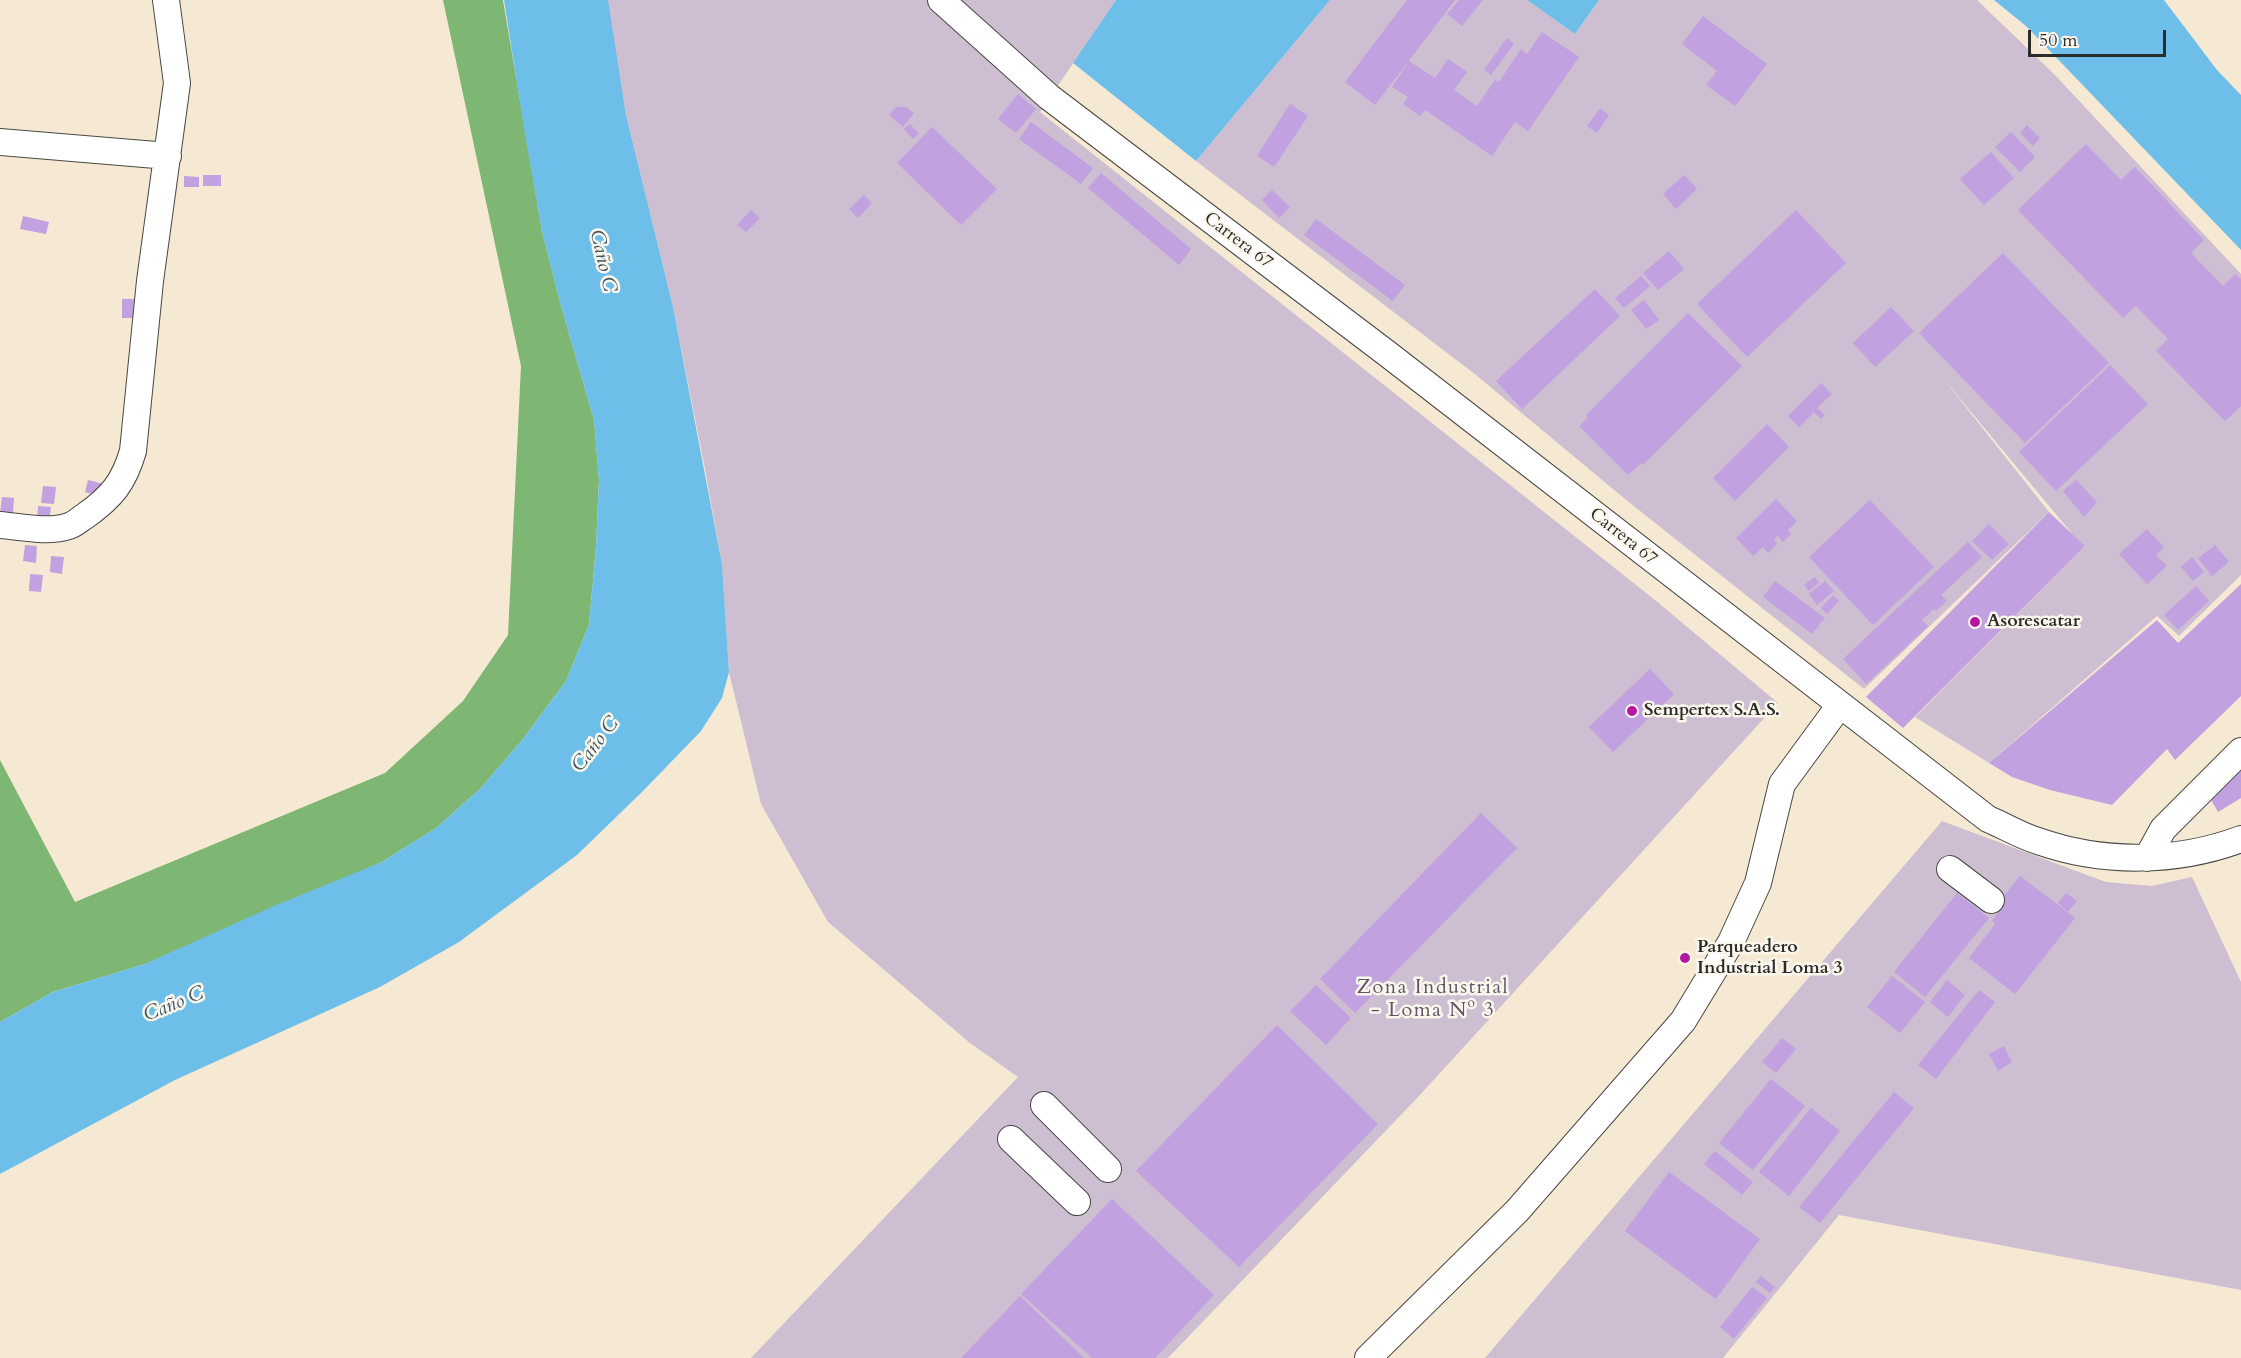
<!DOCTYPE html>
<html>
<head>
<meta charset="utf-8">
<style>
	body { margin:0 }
	#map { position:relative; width:2241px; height:1358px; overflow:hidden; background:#f6e9d4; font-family:Cardo,serif }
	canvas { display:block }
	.scale { position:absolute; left:2028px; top:30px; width:138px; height:27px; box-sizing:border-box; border:3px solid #2b2b2b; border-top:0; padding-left:8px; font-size:18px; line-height:21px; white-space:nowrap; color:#2b2b2b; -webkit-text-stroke:4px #fbf7ec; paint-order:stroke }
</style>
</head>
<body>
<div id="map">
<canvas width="2241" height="1358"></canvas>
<div class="scale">50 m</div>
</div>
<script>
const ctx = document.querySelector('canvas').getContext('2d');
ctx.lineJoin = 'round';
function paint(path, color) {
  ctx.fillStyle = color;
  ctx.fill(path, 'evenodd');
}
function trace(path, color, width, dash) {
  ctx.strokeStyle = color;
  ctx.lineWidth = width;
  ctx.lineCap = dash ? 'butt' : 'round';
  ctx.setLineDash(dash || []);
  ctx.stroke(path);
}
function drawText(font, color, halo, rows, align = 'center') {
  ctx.font = font + ' Cardo,serif';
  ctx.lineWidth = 5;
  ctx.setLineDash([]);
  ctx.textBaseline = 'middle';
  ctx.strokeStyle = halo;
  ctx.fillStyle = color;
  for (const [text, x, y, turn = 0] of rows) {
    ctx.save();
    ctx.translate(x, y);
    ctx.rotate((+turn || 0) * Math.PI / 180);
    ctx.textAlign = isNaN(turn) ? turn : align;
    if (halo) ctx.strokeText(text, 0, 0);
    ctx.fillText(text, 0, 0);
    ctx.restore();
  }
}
paint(new Path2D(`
	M 607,0 L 1116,0 L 1040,112 L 1655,600 L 1778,703 L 1419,1096 L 1168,1358 L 751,1358 L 1018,1077 L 970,1043 L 828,922 L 761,804 L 729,672 L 722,564 L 705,469 L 673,307 L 626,115 Z
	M 1330,0 L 1527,0 L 1575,34 L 1599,0 L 1977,0 L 2054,74 L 2241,274 L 2241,575 L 2179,636 L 2157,616 L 1989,763 L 1915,717 L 2085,546 L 2074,536 L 1942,377 L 2049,512 L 1864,689 L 1625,499 L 1476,375 L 1196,161 Z
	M 1942,821 L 2106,882 L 2152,886 L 2192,877 L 2241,982 L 2241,1290 L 1839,1215 L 1723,1358 L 1485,1358 Z`), '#cdbed2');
paint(new Path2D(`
	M 443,0 L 503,0 L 542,231 L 560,302 L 594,420 L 599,480 L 596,547 L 589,625 L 566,681 L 523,739 L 480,789 L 436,828 L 382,862 L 145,964 L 53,992 L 0,1022 L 0,760 L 75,902 L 385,773 L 463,701 L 508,635 L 521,366 Z`), '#7eb673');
paint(new Path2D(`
	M 504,0 L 608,0 L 626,115 L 673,307 L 722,564 L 729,672 L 722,698 L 701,731 L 644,790 L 577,855 L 459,942 L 380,987 L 175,1080 L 0,1174 L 0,1022 L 53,992 L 145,964 L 274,906 L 382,862 L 436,828 L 480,789 L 523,739 L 566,681 L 589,625 L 596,547 L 599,480 L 594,420 L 560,302 L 542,231 L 524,128 Z
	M 1116,0 L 1330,0 L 1196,161 L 1073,63 Z
	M 1527,0 L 1599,0 L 1575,34 Z
	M 1994,0 L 2164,0 L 2217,70 L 2241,95 L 2241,250 L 2026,26 Z`), '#6dbfe9');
paint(new Path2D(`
	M 1407,0 L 1455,0 L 1375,105 L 1345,82 Z
	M 1459,0 L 1483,0 L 1462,26 L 1447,14 Z
	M 1703,16 L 1767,64 L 1735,106 L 1706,85 L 1717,71 L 1682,44 Z
	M 1542,32 L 1579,57 L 1528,131 L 1515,122 L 1492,156 L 1425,110 L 1420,116 L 1403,104 L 1408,97 L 1392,87 L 1409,61 L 1435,78 L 1448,59 L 1467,72 L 1454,90 L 1477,106 L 1495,80 L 1499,82 L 1521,49 L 1527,54 Z
	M 1507,38 L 1514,44 L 1491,75 L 1484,70 Z
	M 1018,94 L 1036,109 L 1016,133 L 998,119 Z
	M 1290,104 L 1308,116 L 1274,167 L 1257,156 Z
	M 896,107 L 906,107 L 914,113 L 903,127 L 889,115 Z
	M 1600,108 L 1609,115 L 1597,133 L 1587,126 Z
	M 1031,122 L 1093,168 L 1081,184 L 1019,139 Z
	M 910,124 L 919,134 L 913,139 L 904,129 Z
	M 2027,125 L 2040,138 L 2033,146 L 2020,133 Z
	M 932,127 L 997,189 L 961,225 L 897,163 Z
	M 2011,132 L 2035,157 L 2020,172 L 1995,147 Z
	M 2086,144 L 2121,180 L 2135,167 L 2170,204 L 2204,240 L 2191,253 L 2223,286 L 2235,274 L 2241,279 L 2241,406 L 2225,421 L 2156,351 L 2168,339 L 2136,306 L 2123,318 L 2018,210 Z
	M 1991,152 L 2014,178 L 1984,205 L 1960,179 Z
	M 1101,173 L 1191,249 L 1179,265 L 1088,188 Z
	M 203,175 L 221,175 L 221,186 L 203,186 Z
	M 1684,175 L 1697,189 L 1676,209 L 1663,194 Z
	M 184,176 L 199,177 L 199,187 L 184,187 Z
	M 1272,190 L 1290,207 L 1279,218 L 1262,200 Z
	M 864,195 L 872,203 L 858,218 L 849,209 Z
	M 751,210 L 760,218 L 746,232 L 737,225 Z
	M 1796,210 L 1846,263 L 1747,357 L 1697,304 Z
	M 23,216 L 49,222 L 46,234 L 20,229 Z
	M 1316,219 L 1405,285 L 1393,301 L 1304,235 Z
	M 1669,251 L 1684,269 L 1658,290 L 1643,273 Z
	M 2003,253 L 2109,363 L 2025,443 L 1919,333 Z
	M 1641,276 L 1650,286 L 1624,308 L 1615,298 Z
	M 1595,289 L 1620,316 L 1522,409 L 1496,381 Z
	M 122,299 L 134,299 L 133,318 L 122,318 Z
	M 1644,300 L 1659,320 L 1646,329 L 1631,310 Z
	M 1891,307 L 1914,331 L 1875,367 L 1853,343 Z
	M 1688,313 L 1742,366 L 1643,465 L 1641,463 L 1628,475 L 1579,426 L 1588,417 L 1586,415 Z
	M 2110,365 L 2148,404 L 2056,491 L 2019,452 Z
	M 1821,383 L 1832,394 L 1817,408 L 1825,415 L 1821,419 L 1814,412 L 1799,427 L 1788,416 Z
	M 1767,424 L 1789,447 L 1735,501 L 1713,478 Z
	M 88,480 L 104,484 L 101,497 L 85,492 Z
	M 2076,480 L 2097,502 L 2084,517 L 2063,491 Z
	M 43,486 L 56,487 L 54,504 L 41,503 Z
	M 2,497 L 14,498 L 13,514 L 0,513 Z
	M 1776,499 L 1797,521 L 1788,530 L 1791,534 L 1783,542 L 1778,536 L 1774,539 L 1777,544 L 1768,553 L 1763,547 L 1753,556 L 1736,538 Z
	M 1870,500 L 1934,567 L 1873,625 L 1809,557 Z
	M 38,506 L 51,507 L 49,524 L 37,522 Z
	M 2049,512 L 2085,546 L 1903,728 L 1866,697 Z
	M 1989,524 L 2009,544 L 1992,560 L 1972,541 Z
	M 2147,529 L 2164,547 L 2156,555 L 2167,566 L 2147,584 L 2119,554 Z
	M 1968,542 L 1982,557 L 1941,595 L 1947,601 L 1936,611 L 1934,609 L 1922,620 L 1928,626 L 1866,684 L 1843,659 Z
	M 25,545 L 37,546 L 36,563 L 23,561 Z
	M 2215,545 L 2229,562 L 2212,576 L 2198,558 Z
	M 51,556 L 64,557 L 62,574 L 50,572 Z
	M 2192,557 L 2204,572 L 2193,581 L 2181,567 Z
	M 30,574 L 43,575 L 41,592 L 29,591 Z
	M 1815,577 L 1819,583 L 1809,591 L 1804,585 Z
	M 1775,581 L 1825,618 L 1812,634 L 1763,597 Z
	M 1825,581 L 1834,591 L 1817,605 L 1809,594 Z
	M 2241,584 L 2241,696 L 2175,760 L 2167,749 L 2112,805 L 2050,790 L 2012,777 L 1989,763 L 2157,620 L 2178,643 Z
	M 2196,586 L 2209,601 L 2178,630 L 2164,615 Z
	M 1833,595 L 1839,601 L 1827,614 L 1821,608 Z
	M 1650,669 L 1674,694 L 1613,752 L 1589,727 Z
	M 2241,768 L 2241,798 L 2218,812 L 2210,798 Z
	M 1481,813 L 1517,848 L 1355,1013 L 1320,979 Z
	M 2020,876 L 2075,918 L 2015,994 L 1969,958 L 1995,924 L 1992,921 L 2003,906 L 1998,903 Z
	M 1957,893 L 1989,918 L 1925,997 L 1894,972 Z
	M 2066,893 L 2077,901 L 2068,912 L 2058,903 Z
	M 1892,976 L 1925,1002 L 1900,1033 L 1867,1007 Z
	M 1947,980 L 1965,995 L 1948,1017 L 1930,1002 Z
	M 1316,985 L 1351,1018 L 1326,1045 L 1290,1011 Z
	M 1979,990 L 1995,1002 L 1936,1079 L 1918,1065 Z
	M 1277,1025 L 1378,1124 L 1239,1267 L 1136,1171 Z
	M 1782,1038 L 1796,1049 L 1776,1073 L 1762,1062 Z
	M 2004,1046 L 2012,1062 L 1998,1071 L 1989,1054 Z
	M 1771,1079 L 1805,1106 L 1753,1170 L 1719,1143 Z
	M 1894,1092 L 1914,1108 L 1820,1223 L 1799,1207 Z
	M 1811,1108 L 1840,1131 L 1789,1196 L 1759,1172 Z
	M 1715,1151 L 1753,1182 L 1742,1195 L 1704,1164 Z
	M 1669,1172 L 1760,1239 L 1716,1299 L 1625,1231 Z
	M 1112,1199 L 1214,1295 L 1155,1358 L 1092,1358 L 1021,1294 Z
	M 1761,1276 L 1775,1287 L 1770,1293 L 1756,1282 Z
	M 1752,1287 L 1767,1298 L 1734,1339 L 1720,1327 Z
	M 1020,1296 L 1084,1358 L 961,1358 Z`), '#c1a1df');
const minor = new Path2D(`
	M 941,0 L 1049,97 L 1389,355 L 1988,819 C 2005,826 2021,836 2038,841 C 2103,864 2177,863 2241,839
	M 0,142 L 168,156
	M 0,525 C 22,527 48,533 69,526 C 75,524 80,519 85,516 C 112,497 124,482 133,451 L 150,281 L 177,83 L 166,0
	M 2147,858 L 2163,829 L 2241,751
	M 1950,869 L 1991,900
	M 1044,1105 L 1108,1169
	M 1011,1139 L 1077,1202
	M 1368,1358 L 1517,1211 L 1683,1021 L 1731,942 L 1758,883 L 1782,784 L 1840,705`);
trace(minor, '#494844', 28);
trace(minor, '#fff', 26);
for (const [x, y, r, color] of [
	[1975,622,6,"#b5179e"],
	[1632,711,6,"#b5179e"],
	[1685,958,6,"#b5179e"]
]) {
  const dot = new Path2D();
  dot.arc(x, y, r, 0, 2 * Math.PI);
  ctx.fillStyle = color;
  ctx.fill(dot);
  trace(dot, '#fbf7ec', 2);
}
drawText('18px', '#2b2b2b', '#fbf7ec', [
	["Carrera 67",1238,241,37],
	["Carrera 67",1623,537,38]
]);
drawText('bold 18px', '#2b2b2b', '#fbf7ec', [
	["Asorescatar",1987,622],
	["Sempertex S.A.S.",1644,711],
	["Parqueadero",1697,948],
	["Industrial Loma 3",1697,969]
], 'left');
drawText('italic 20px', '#3f5764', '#fbf7ec', [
	["Caño C",602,261,77],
	["Caño C",596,745,-52],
	["Caño C",174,1005,-22]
]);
ctx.letterSpacing = '1.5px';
drawText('20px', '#60546a', '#fbf7ec', [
	["Zona Industrial",1433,988],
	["- Loma Nº 3",1433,1011]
]);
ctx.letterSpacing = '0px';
</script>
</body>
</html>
